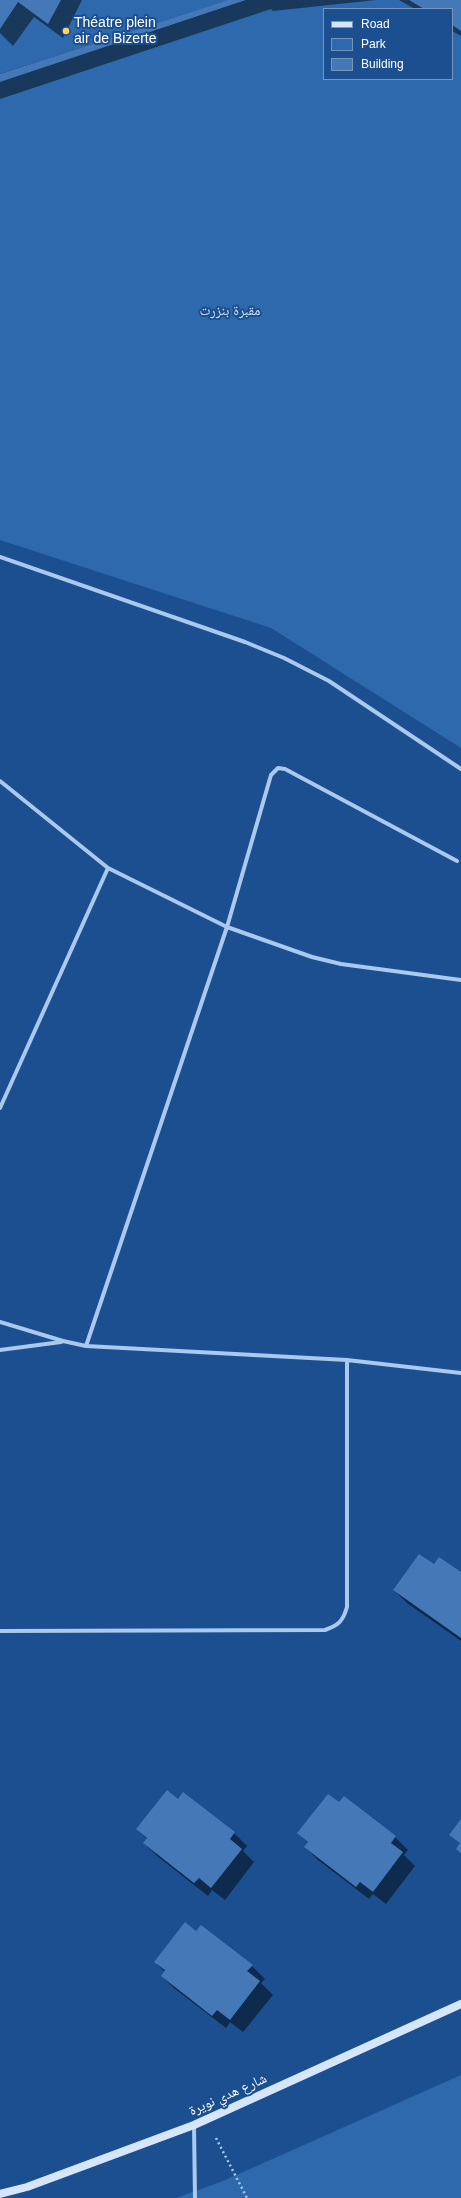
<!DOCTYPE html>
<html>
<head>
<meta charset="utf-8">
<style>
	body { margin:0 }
	#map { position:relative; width:461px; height:2198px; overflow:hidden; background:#1b4f8f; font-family:Helvetica,sans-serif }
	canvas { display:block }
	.legend { position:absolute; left:323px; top:8px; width:130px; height:72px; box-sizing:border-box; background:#1b4f8f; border:1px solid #7695bc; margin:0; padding:5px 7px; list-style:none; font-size:12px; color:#fff }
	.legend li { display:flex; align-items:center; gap:8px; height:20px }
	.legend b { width:20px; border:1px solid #7695bc }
</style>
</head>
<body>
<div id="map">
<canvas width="461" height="2198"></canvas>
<ul class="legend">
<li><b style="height:5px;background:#d6e6fa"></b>Road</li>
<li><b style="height:11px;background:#2e69ad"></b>Park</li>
<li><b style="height:11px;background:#4478b7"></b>Building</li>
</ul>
</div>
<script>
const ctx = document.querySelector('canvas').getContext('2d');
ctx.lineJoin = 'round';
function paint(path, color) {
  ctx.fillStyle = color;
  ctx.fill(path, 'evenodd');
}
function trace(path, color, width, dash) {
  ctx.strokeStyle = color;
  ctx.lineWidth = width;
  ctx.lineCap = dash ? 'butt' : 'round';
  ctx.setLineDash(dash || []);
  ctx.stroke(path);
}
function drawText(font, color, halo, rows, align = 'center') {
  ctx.font = font + ' Helvetica,"Noto Naskh Arabic",sans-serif';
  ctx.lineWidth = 4;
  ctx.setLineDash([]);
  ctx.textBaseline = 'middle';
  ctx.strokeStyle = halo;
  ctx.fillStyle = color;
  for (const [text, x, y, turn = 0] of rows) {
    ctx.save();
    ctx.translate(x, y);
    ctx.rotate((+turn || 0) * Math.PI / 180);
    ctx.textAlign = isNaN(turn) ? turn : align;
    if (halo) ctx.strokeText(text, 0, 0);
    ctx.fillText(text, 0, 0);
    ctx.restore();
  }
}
paint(new Path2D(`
	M 0,0 L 228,0 L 0,74 Z
	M 247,0 L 409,0 L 424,9 L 324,9 L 324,79 L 452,79 L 452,25 L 461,31 L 461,748 L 271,628 L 0,540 L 0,82 Z
	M 461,2075 L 461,2198 L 176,2198 L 223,2181 Z`), '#2e69ad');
paint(new Path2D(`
	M 0,0 L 82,0 L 63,38 L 34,17 L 13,46 L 0,33 Z
	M 231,0 L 376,0 L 273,11 L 271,9 L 0,99 L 0,74 Z
	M 399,0 L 461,0 L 461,36 L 452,31 L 452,9 L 415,9 Z
	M 435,1566 L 461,1574 L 461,1641 L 407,1603 L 394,1590 Z
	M 345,1797 L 395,1837 L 408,1850 L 404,1855 L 415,1866 L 386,1904 L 373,1894 L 369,1899 L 318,1860 L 305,1847 L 308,1843 L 299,1833 L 339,1804 Z
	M 178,1800 L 234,1833 L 247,1846 L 243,1851 L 254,1862 L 225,1900 L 212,1890 L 208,1896 L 157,1856 L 144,1843 L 147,1839 L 137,1829 Z
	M 196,1932 L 252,1966 L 265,1979 L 261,1983 L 273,1995 L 243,2032 L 230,2022 L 226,2028 L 175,1989 L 162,1976 L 165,1972 L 155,1962 Z`), '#0007');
paint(new Path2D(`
	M 0,0 L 61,0 L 48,24 L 18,2 L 0,29 Z
	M 228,0 L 246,0 L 0,82 L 0,74 Z
	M 409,0 L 461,0 L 461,31 L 452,25 L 452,9 L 424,9 Z
	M 419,1554 L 434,1564 L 439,1557 L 461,1572 L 461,1638 L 393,1590 Z
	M 167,1790 L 178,1799 L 183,1792 L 235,1832 L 230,1839 L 242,1849 L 211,1888 L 199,1878 L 194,1883 L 143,1843 L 147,1838 L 136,1829 Z
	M 328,1794 L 339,1802 L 344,1796 L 396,1836 L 391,1843 L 403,1852 L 373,1892 L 360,1882 L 356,1887 L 304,1847 L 308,1842 L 297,1833 Z
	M 461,1819 L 461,1853 L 456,1849 L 460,1843 L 449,1835 Z
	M 185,1922 L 196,1931 L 201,1925 L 253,1965 L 247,1971 L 260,1981 L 230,2020 L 217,2010 L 212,2016 L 161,1976 L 165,1970 L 154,1962 Z`), '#4478b7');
trace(new Path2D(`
	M 216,2138 L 247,2198`), '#a9c9ee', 2.5, [2, 3]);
trace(new Path2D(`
	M 0,557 L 245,642 L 284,658 L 329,681 L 461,769
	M 0,781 L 108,868 L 227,927 L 312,957 L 341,964 L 461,980
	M 0,1108 L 108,868
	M 0,1322 L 63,1341 L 86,1346 L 347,1360 L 461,1373
	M 86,1346 L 227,927 L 271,775 L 278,768 L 285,769 L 457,861
	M 0,1350 L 61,1342
	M 0,1631 L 325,1630 C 339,1625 343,1621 347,1607 L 347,1360
	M 194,2125 L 195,2198`), '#a9c9ee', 4);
trace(new Path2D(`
	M 0,2194 L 27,2187 L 194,2125 L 461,2004`), '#d6e6fa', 8);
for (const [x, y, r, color] of [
	[66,31,4,"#ffd166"]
]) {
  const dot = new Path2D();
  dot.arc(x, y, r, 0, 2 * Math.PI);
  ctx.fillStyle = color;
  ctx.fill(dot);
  trace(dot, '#1b4f8f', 1.5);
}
drawText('14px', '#fff', '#1b4f8f', [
	["Théatre plein",74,23],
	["air de Bizerte",74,39]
], 'left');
drawText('14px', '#cfe3fa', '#1b4f8f', [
	["مقبرة بنزرت",230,311]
]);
drawText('14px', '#fff', '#1b4f8f', [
	["شارع هدي نويرة",228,2095,-24]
]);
</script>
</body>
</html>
